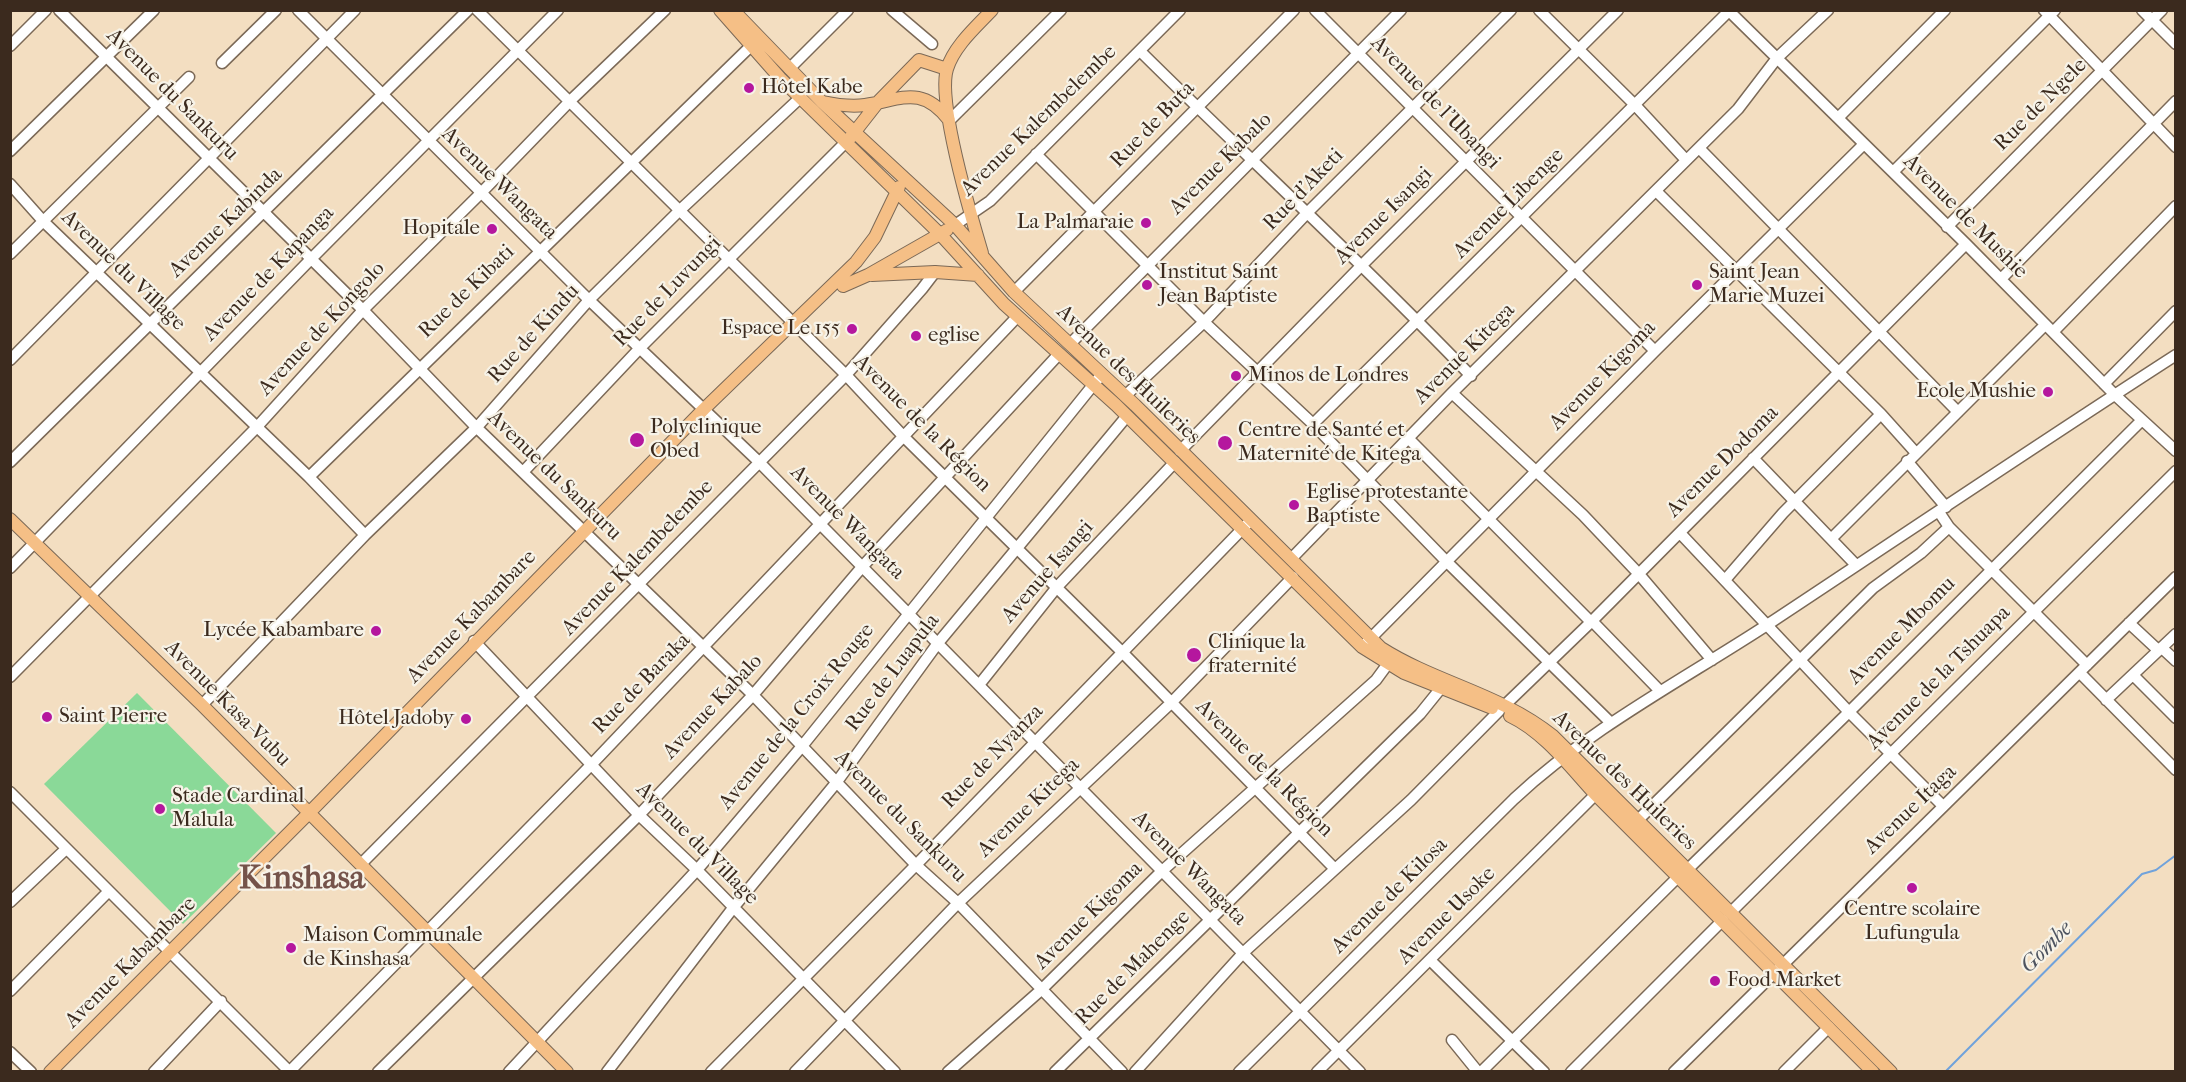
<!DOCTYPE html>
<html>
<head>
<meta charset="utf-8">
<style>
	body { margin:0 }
	#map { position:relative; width:2186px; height:1082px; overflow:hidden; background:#f3dec1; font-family:"IM FELL French Canon",serif }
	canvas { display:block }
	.frame { position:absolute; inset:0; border:12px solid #3b2a1e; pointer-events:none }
</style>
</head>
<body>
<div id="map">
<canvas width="2186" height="1082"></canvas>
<div class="frame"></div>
</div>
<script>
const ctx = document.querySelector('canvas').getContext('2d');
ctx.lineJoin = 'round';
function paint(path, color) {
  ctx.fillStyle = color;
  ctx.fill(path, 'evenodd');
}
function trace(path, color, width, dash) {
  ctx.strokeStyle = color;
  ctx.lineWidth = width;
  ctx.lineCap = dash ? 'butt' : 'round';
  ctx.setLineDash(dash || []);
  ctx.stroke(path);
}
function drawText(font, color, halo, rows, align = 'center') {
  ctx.font = font + ' "IM FELL French Canon",serif';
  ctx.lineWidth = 4.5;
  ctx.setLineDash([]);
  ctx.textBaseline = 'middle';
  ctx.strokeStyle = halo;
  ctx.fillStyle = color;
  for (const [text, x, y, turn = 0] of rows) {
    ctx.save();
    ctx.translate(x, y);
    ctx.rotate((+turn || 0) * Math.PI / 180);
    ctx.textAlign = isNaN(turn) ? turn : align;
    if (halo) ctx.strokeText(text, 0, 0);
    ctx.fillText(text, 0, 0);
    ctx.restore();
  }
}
paint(new Path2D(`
	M 137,693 L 276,833 L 183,924 L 44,784 Z`), '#8ad998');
trace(new Path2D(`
	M 1945,1072 L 2142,874 L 2156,870 L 2176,855`), '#70a2db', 2);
const minor = new Path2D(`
	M 59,10 L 363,310 L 474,425 L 753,695 L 916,865 L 958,903 L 1122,1072
	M 298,10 L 589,300 L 758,461 L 1360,1072
	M 477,10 L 846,375 L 904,437 L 1122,652 L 1335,869
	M 892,10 L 932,44
	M 1315,10 L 1655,351
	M 1539,10 L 1635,105 L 1686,160
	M 1728,10 L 1966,244 L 2115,395 L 2176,451
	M 2044,10 L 2176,147
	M 2142,10 L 2176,44
	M 10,46 L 46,10
	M 1140,51 C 1250,160 1364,264 1471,376
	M 222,63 L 276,10
	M 789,69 L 848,10
	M 1838,118 L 1945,10
	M 949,121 L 1061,10
	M 1699,148 L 1958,412
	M 10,151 L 154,10
	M 1036,154 L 1204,322 L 1313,424 L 1446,561 L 1611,723
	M 1893,172 L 2055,10
	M 10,184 L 43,221 L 309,477 L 365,535
	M 1656,191 L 1881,414 L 1916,453
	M 955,225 L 990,201 L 1180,10
	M 1947,227 L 2162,10
	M 10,254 L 189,77
	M 2001,279 L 2176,101
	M 1014,292 L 1294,10
	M 2053,332 L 2176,206
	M 1070,344 L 1401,10
	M 10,360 L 355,10
	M 2104,384 L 2176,311
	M 1452,393 L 1583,515 L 1638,573 L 1712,660
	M 1125,396 L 1204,322 L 1308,212 L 1511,10
	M 1313,424 L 1730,10
	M 1409,439 L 1591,622
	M 1180,451 L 1362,265 L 1618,10
	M 1753,458 L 1856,565
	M 1907,461 L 1946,507
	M 10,462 L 468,10
	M 523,472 L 640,348 L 845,143
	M 309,477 L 756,41
	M 1939,512 L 1949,527 L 2087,665
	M 1680,533 L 1849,712 L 1943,806
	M 1832,538 L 2045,325
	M 1291,559 L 1452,393 L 1738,109 L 1777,58 L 1828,10
	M 10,568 L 310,260 L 558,10
	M 1725,580 L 1783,513 L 1881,414
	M 1592,621 L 1660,691
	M 2129,623 L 2158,650
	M 474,641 L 639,815 L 697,870 L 895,1072
	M 1366,643 L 1655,351 L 1864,144
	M 2162,648 L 2176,661
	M 2080,673 L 2176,770
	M 2133,675 L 2176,718
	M 10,677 L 256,428 L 363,310 L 481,193 L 571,100 L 665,10
	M 979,685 L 1057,587 L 1175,462
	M 2106,700 L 2176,634
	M 202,705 L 365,535 L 478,426 L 589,300 L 679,211 L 800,98
	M 1505,705 L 1591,622 L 1966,244
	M 10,792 L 290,1072
	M 1639,819 L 1873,588 L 1921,553 L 1949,527
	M 361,864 L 846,375 L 922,289 L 935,272
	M 1688,869 L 1849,712 L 2142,420
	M 10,902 L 66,849
	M 1731,912 L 2176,471
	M 1431,961 L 1544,1072
	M 10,991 L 108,892
	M 1452,1040 L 1478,1072
	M 10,1052 L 31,1072
	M 154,1072 L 221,1001
	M 289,1072 L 592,764 L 1017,317
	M 378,1072 L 639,815 L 753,695 L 862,567 L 1059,354
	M 509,1072 L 697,870 L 803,745 L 1102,374
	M 607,1072 L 733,908 L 836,783 L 938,643 L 1127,416
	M 711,1072 L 916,865 L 1251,520
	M 795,1072 L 958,903 L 1171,703 L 1293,577
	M 948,1072 L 1041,990 L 1162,871 L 1376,680 L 1387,665
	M 1055,1072 L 1420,714 L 1441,688
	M 1135,1072 L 1244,952 L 1411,800 L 1499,711
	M 1239,1072 L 1514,799 C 1589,729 1681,681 1767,625 C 1903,535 2038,444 2176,355
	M 1317,1072 L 1601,789
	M 1481,1072 L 1678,877
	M 1571,1072 L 1723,920
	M 1674,1072 L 2176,577
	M 1784,1072 L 1829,1027`);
const major = new Path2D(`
	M 720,10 L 780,78 L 940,234 L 1004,304 L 1116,405 L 1362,647 L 1404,673 L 1492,708
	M 733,10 L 822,102 L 955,225 L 1014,292 L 1135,405 L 1381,648 C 1436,683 1501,694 1553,736 L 1891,1072
	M 823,102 C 837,105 850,107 865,105 C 901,100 921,84 949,120
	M 850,138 L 879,101 L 919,60 L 947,69
	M 982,253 C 971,216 937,101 947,69 C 954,46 976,27 992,10
	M 872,275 L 935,272 L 978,275
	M 843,286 L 868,275 L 947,230
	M 10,519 L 202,705 L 567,1072
	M 1510,716 C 1544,732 1570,767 1595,794 L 1873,1072
	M 50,1072 L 309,813 L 704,409 L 856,262 L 875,237 L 899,187`);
trace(minor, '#7b6957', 13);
trace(major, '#7b6957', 14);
trace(minor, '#fff', 10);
trace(major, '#f5bf86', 12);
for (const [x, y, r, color] of [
	[749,88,6,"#b5179e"],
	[1146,223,6,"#b5179e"],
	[492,229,6,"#b5179e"],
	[1147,285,6,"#b5179e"],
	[1697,285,6,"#b5179e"],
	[852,329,6,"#b5179e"],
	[916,336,6,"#b5179e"],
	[1236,376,6,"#b5179e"],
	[2048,392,6,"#b5179e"],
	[637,440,8,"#b5179e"],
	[1225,443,8,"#b5179e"],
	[1294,505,6,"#b5179e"],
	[376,631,6,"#b5179e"],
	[1194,655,8,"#b5179e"],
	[47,717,6,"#b5179e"],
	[466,719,6,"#b5179e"],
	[160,809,6,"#b5179e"],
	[1912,888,6,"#b5179e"],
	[291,948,6,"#b5179e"],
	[1715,981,6,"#b5179e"]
]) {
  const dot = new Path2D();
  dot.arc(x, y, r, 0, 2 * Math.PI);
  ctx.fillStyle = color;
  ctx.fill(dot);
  trace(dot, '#f7f3e8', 2);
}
drawText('21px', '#3b2a1e', '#f7f3e8', [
	["Hôtel Kabe",761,88],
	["La Palmaraie",1134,223,"right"],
	["Hopitale",480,229,"right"],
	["Institut Saint",1159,273],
	["Jean Baptiste",1159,297],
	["Saint Jean",1709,273],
	["Marie Muzei",1709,297],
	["Espace Le 155",840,329,"right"],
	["eglise",928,336],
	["Minos de Londres",1248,376],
	["Ecole Mushie",2036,392,"right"],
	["Polyclinique",650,428],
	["Obed",650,452],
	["Centre de Santé et",1238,431],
	["Maternité de Kitega",1238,455],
	["Eglise protestante",1306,493],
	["Baptiste",1306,517],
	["Lycée Kabambare",364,631,"right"],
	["Clinique la",1208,643],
	["fraternité",1208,667],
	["Saint Pierre",59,717],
	["Hôtel Jadoby",454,719,"right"],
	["Stade Cardinal",172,797],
	["Malula",172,821],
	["Centre scolaire",1912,910,"center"],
	["Lufungula",1912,934,"center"],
	["Maison Communale",303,936],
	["de Kinshasa",303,960],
	["Food Market",1727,981]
], 'left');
drawText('21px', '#3b2a1e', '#f7f3e8', [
	["Avenue du Sankuru",172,95,45],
	["Avenue de l'Ubangi",1435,103,46],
	["Rue de Ngele",2041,105,-45],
	["Avenue Kalembelembe",1039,121,-44],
	["Rue de Buta",1153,125,-46],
	["Avenue Kabalo",1221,164,-45],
	["Avenue Wangata",499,184,44],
	["Rue d'Aketi",1304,190,-46],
	["Avenue Libenge",1509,204,-45],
	["Avenue Isangi",1384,216,-45],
	["Avenue de Mushie",1965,217,45],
	["Avenue Kabinda",226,223,-44],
	["Avenue du Village",123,271,44],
	["Avenue de Kapanga",269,274,-46],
	["Rue de Kibati",467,292,-44],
	["Rue de Luvungi",668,292,-46],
	["Avenue de Kongolo",322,329,-47],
	["Rue de Kindu",534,334,-48],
	["Avenue Kitega",1465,354,-45],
	["Avenue des Huileries",1128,375,44],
	["Avenue Kigoma",1603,376,-46],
	["Avenue de la Région",922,424,45],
	["Avenue Dodoma",1723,462,-45],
	["Avenue du Sankuru",554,476,44],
	["Avenue Wangata",847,523,45],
	["Avenue Kalembelembe",638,558,-46],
	["Avenue Isangi",1048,572,-49],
	["Avenue Kabambare",472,617,-46],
	["Avenue Mbomu",1902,631,-45],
	["Rue de Luapula",893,673,-53],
	["Avenue de la Tshuapa",1939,678,-45],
	["Rue de Baraka",642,684,-46],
	["Avenue Kasa-Vubu",227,704,45],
	["Avenue Kabalo",713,707,-47],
	["Avenue de la Croix Rouge",797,717,-51],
	["Rue de Nyanza",993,757,-46],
	["Avenue de la Région",1264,769,45],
	["Avenue des Huileries",1624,781,44],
	["Avenue Kitega",1029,808,-44],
	["Avenue Itaga",1911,810,-44],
	["Avenue du Sankuru",900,817,45],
	["Avenue du Village",697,844,45],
	["Avenue Wangata",1189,869,45],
	["Avenue de Kilosa",1390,896,-45],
	["Avenue Kigoma",1089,916,-45],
	["Avenue Usoke",1447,916,-45],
	["Avenue Kabambare",131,963,-45],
	["Rue de Mahenge",1133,968,-45]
]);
drawText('italic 22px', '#4e5460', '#f7f3e8', [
	["Gombe",2047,948,-45]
]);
drawText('bold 33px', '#75534a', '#f7f3e8', [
	["Kinshasa",302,880]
]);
</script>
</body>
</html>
